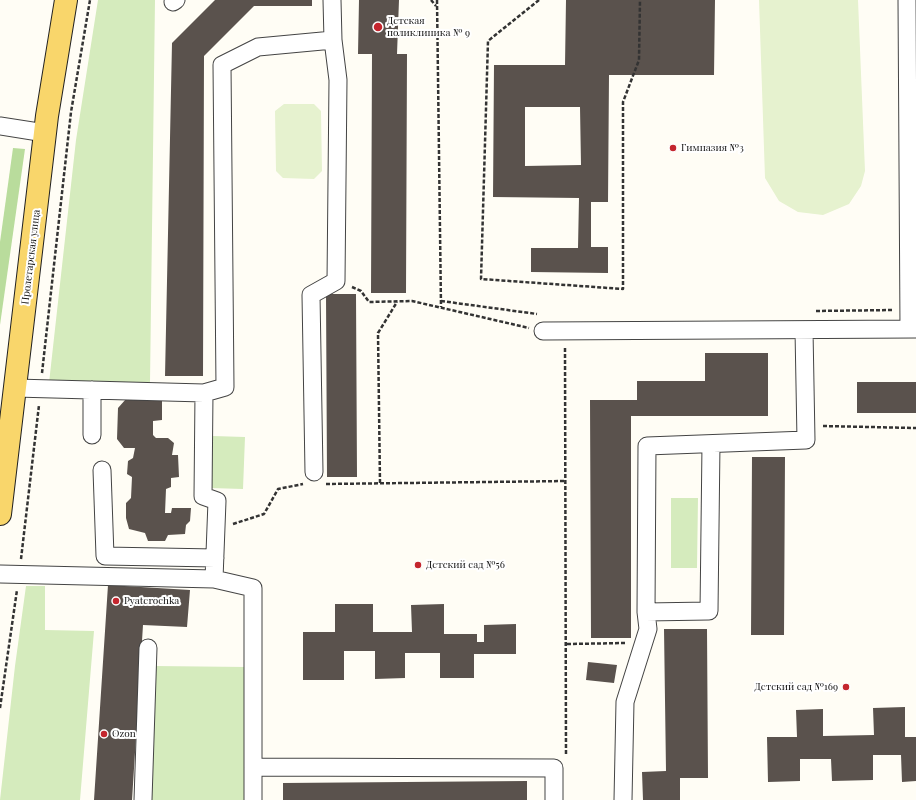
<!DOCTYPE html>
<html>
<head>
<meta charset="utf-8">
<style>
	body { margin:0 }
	canvas { display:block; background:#fffdf5 }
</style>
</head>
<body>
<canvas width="916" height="800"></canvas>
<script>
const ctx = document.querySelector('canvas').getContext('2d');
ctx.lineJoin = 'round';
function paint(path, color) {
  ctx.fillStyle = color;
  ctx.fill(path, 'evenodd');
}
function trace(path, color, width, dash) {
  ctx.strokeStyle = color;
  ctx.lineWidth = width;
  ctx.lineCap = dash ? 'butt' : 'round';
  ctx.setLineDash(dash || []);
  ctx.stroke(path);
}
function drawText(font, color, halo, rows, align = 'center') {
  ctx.font = font + ' "Playfair Display",serif';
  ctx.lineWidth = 4;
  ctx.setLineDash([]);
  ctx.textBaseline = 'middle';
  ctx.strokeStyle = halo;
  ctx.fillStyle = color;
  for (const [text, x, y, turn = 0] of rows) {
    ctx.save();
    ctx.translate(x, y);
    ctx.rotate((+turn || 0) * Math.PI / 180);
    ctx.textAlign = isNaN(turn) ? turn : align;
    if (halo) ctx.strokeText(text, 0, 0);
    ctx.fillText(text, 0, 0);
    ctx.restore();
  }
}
paint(new Path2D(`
	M 98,0 L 155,0 L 150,382 L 49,383 L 76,140 Z
	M 213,436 L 245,437 L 243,489 L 210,488 Z
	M 671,498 L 698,498 L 697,568 L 671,568 Z
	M 26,586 L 45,586 L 45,630 L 94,631 L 80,800 L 0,800 L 15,666 Z
	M 154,666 L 247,667 L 245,800 L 152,800 Z`), '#d5ebbd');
paint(new Path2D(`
	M 13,148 L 25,149 L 0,325 L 0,242 Z`), '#b9dc9c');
paint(new Path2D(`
	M 759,0 L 858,0 L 865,171 L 861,186 L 849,204 L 823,215 L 798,212 L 779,201 L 765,178 Z
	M 284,104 L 314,104 L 321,111 L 322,171 L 314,179 L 283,178 L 276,171 L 275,111 Z`), '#e6f2cf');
paint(new Path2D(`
	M 215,0 L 312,0 L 312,6 L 254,6 L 204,56 L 203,376 L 165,376 L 172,43 Z
	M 359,0 L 399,0 L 397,54 L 407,54 L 406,293 L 371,293 L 372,54 L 358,54 Z
	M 566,0 L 715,0 L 714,75 L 609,75 L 608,202 L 591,202 L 591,247 L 608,247 L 608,273 L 531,272 L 531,248 L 578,248 L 579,198 L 493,197 L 494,65 L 565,65 ZM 525,107 L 580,107 L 581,165 L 525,166 Z
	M 326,294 L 356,294 L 357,477 L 327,477 Z
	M 705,353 L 768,353 L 768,416 L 631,416 L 631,638 L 591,638 L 590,400 L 637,400 L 637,381 L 705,381 Z
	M 857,382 L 916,382 L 916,413 L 857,413 Z
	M 126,399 L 162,399 L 162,420 L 153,421 L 153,435 L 156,438 L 168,438 L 174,443 L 172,455 L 178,455 L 179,477 L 171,478 L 171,487 L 166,489 L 165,513 L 171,513 L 172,508 L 191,508 L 190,521 L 186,525 L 185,534 L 168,535 L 165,541 L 148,541 L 145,533 L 129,529 L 126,518 L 126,503 L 131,498 L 132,477 L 127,474 L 128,461 L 133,458 L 135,448 L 124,448 L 117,439 L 118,408 Z
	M 752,457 L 785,457 L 784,635 L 751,635 Z
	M 108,585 L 190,590 L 187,627 L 143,625 L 132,800 L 94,800 Z
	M 335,604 L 373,604 L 373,632 L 412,632 L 411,605 L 444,604 L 444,634 L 477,634 L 477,642 L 484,642 L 484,625 L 516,624 L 516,654 L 474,654 L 474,678 L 440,678 L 440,653 L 405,653 L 405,678 L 375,679 L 375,651 L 344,651 L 344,680 L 303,680 L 303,632 L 335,632 Z
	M 664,629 L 707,629 L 708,778 L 680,778 L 680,800 L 643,800 L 642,772 L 666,771 Z
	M 588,662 L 617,665 L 614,683 L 586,680 Z
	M 905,707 L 905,737 L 916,737 L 916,781 L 902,782 L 901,755 L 873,755 L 873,780 L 832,781 L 831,759 L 800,759 L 800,781 L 768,782 L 767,737 L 797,737 L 796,710 L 823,709 L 823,736 L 874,735 L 873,708 Z
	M 527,781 L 527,800 L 283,800 L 283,783 Z`), '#5a524d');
const minor = new Path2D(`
	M 907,0 L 909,329
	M 173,2 L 176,0
	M 0,126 L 45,133
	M 543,331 L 916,329
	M 15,388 L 204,393 L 203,496 L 217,501 L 214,579
	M 92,390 L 92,435
	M 204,393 L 225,387 L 222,65 L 258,47 L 333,40 L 332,0
	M 102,470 L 105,556 L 215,558
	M 314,472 L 311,295 L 336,281 L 338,80 L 333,40
	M 0,574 L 214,579 L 253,588 L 253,800
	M 646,612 L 709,611 L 711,444
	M 253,767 L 554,768 L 554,800
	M 143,800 L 148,648
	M 623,800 L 625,702 L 648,629 L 646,612 L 647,446 L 806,440 L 804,330`);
const major = new Path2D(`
	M 0,514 L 47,116 L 66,0`);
trace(minor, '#444', 19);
trace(major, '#222', 24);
trace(new Path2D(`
	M 431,0 L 436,6
	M 437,0 L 441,307
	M 539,0 L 488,41 L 481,279 L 623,289 L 623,102 L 639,60 L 640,0
	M 352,287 L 361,291 L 369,302 L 412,301 L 529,328
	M 441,301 L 537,314
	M 816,311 L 893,310
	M 565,348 L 566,756
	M 42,373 L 71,112 L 90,0
	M 823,426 L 916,428
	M 380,483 L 378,333 L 397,302
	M 326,484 L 566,481
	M 233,524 L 264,514 L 278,489 L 303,484
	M 21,559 L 39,405
	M 567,644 L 626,643
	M 0,708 L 17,590`), '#333', 2.5, [4, 2]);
trace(minor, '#fff', 17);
trace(major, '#f9d66b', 22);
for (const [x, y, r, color] of [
	[378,27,5,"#c4262e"],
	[673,148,4,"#c4262e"],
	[418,565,4,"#c4262e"],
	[116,601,4,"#c4262e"],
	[846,687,4,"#c4262e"],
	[104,734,4,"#c4262e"]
]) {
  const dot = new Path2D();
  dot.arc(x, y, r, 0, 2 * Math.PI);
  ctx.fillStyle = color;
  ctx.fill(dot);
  trace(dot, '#fff', 1.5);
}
drawText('10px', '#111', '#fff', [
	["Детская",387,21],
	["поликлиника № 9",387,33],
	["Гимназия №3",681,148],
	["Детский сад №56",426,565],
	["Pyaterochka",124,601],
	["Детский сад №169",838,687,"right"],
	["Ozon",112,734]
], 'left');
drawText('10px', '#111', '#fff', [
	["Пролетарская улица",31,257,-83]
]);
</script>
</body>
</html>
